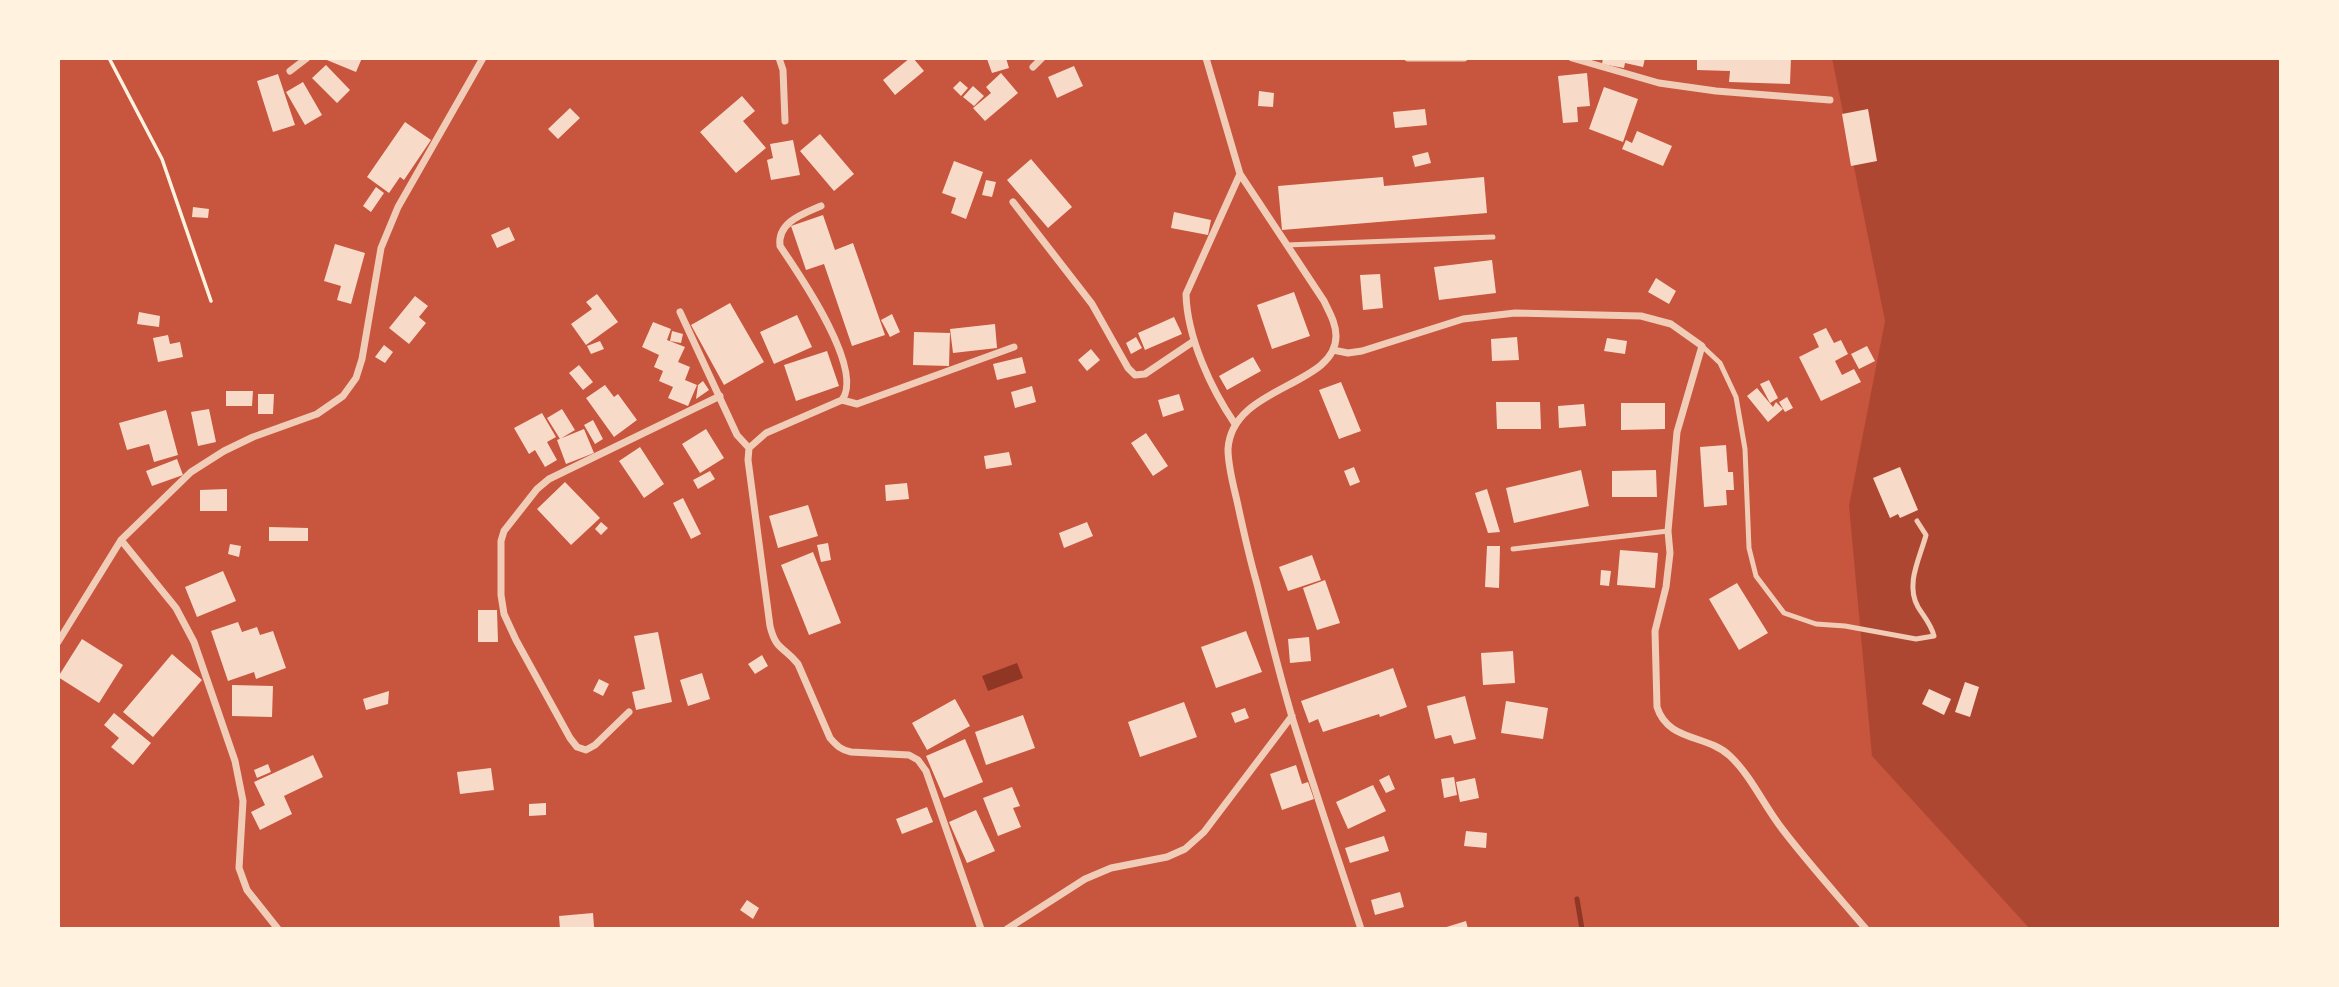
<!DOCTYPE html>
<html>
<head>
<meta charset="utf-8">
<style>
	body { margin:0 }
	#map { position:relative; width:2339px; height:987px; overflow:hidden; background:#c8553d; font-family:"Public Sans",sans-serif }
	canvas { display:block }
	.frame { position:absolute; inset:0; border:60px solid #fff3e0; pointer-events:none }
</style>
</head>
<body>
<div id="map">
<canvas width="2339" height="987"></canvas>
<div class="frame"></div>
</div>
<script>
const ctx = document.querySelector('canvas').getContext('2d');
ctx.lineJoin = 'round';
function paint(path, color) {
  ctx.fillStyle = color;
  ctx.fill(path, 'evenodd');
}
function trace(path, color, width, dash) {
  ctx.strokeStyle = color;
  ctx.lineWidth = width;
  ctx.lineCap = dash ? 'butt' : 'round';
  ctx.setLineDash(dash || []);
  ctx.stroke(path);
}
paint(new Path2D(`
	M 1832,58 L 2281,58 L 2281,929 L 2030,929 L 1872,756 L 1849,506 L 1885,321 Z`), '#ae4732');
paint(new Path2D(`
	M 1017,663 L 1023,678 L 988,691 L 982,676 Z`), '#8f3625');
trace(new Path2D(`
	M 1577,899 L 1582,929`), '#8f3625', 5);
paint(new Path2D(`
	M 322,58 L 362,58 L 356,72 Z
	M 910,58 L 913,58 L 924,71 L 895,95 L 883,80 Z
	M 992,58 L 1006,58 L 1009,68 L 992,73 L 987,59 Z
	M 1603,58 L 1645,58 L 1643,67 L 1625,63 L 1624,68 L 1602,64 Z
	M 1697,58 L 1791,58 L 1790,84 L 1729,82 L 1730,71 L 1697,70 Z
	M 326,65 L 350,90 L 337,103 L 312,78 Z
	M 1074,66 L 1083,86 L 1057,98 L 1048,77 Z
	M 1001,73 L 1018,93 L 985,121 L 973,108 L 991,93 L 986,87 Z
	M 1587,73 L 1590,106 L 1577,107 L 1578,122 L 1563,123 L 1558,76 Z
	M 278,74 L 295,125 L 273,132 L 257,81 Z
	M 960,81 L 968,88 L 961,96 L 953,88 Z
	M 303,82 L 322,115 L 305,125 L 286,92 Z
	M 973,86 L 984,96 L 974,106 L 963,97 Z
	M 1604,87 L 1638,99 L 1623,142 L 1589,129 Z
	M 1259,91 L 1274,93 L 1273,107 L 1258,106 Z
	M 742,96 L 755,111 L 743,121 L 766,148 L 736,173 L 700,132 Z
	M 570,108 L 580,118 L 558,139 L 548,129 Z
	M 1425,109 L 1427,125 L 1395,128 L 1393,112 Z
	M 1868,109 L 1877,161 L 1851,166 L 1842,114 Z
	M 405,122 L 431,140 L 404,180 L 400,177 L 389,193 L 367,177 Z
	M 1637,131 L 1672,146 L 1663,166 L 1622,149 L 1626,140 L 1632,143 Z
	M 820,134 L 854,174 L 834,191 L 800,151 Z
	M 793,140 L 800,175 L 771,180 L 767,160 L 773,158 L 770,144 Z
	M 1428,152 L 1431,163 L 1415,167 L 1412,156 Z
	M 1031,159 L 1072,207 L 1048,228 L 1007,180 Z
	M 954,161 L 983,172 L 966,219 L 951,213 L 956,198 L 942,193 Z
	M 1383,177 L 1384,186 L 1484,177 L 1487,213 L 1282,230 L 1278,186 Z
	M 986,180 L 996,182 L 992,197 L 982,195 Z
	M 376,187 L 384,193 L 371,212 L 363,206 Z
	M 193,207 L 209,209 L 208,218 L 192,217 Z
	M 1174,212 L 1211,220 L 1208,235 L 1171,228 Z
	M 823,215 L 835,250 L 853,243 L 885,335 L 852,346 L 824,264 L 806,270 L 791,226 Z
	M 509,227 L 515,240 L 497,248 L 491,235 Z
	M 335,244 L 365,253 L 351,304 L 337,300 L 341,286 L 324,281 Z
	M 1492,260 L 1496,293 L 1439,300 L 1434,267 Z
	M 1380,274 L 1383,308 L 1363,310 L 1360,275 Z
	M 1656,278 L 1676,291 L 1669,304 L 1648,292 Z
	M 1294,292 L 1310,336 L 1272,349 L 1257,305 Z
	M 597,294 L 618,322 L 586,345 L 571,324 L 592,309 L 586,302 Z
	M 415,296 L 428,306 L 419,317 L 426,323 L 409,344 L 389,328 Z
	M 730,303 L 764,362 L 724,385 L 691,325 Z
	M 139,312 L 160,316 L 159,327 L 137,324 Z
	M 892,314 L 900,332 L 890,337 L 881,320 Z
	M 797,315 L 812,347 L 774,364 L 760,332 Z
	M 1174,317 L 1182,334 L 1145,350 L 1138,333 Z
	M 653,322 L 671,329 L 667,340 L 685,347 L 678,362 L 690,367 L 685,380 L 697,385 L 688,406 L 668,398 L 673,387 L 659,381 L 663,371 L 654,367 L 659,355 L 642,347 Z
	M 995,324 L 997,348 L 953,353 L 950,329 Z
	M 1826,328 L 1834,343 L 1841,340 L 1848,354 L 1835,361 L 1842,375 L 1854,369 L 1861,382 L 1821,401 L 1799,357 L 1819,347 L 1813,334 Z
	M 672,331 L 683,334 L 681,343 L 670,341 Z
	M 914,332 L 950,333 L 949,366 L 913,365 Z
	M 168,335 L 170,344 L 180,342 L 183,357 L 158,362 L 153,338 Z
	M 1136,337 L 1142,348 L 1131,354 L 1126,343 Z
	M 1517,337 L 1519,360 L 1492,361 L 1491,339 Z
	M 1607,338 L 1627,341 L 1625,354 L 1604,351 Z
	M 600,341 L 604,349 L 591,354 L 587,346 Z
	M 384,345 L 393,352 L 385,363 L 375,357 Z
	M 1867,346 L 1875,361 L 1859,369 L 1851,354 Z
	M 1091,349 L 1100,360 L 1087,371 L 1078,360 Z
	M 827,351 L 839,386 L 796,401 L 784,365 Z
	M 1022,357 L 1026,373 L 997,380 L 993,364 Z
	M 1253,357 L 1261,371 L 1227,390 L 1219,376 Z
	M 579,365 L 593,382 L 583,390 L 569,373 Z
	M 1769,380 L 1778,398 L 1770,403 L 1760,384 Z
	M 703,381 L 709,390 L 696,399 L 698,385 Z
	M 1341,382 L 1361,431 L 1339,439 L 1319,390 Z
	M 605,385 L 614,397 L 618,394 L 637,420 L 614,437 L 586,398 Z
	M 1032,386 L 1036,402 L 1015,408 L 1011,392 Z
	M 1757,388 L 1773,407 L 1776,402 L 1783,409 L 1768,422 L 1747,396 Z
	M 226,391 L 253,391 L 252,406 L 226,406 Z
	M 258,394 L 274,394 L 273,414 L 258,414 Z
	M 1179,394 L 1184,410 L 1163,417 L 1158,400 Z
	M 1787,397 L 1793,408 L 1785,412 L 1779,402 Z
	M 1496,402 L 1540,402 L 1541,429 L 1497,429 Z
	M 1621,403 L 1665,403 L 1665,429 L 1621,430 Z
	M 1584,404 L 1586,426 L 1559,428 L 1558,406 Z
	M 209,409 L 216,442 L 198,446 L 191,412 Z
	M 562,409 L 575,430 L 560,439 L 547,418 Z
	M 166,410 L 178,455 L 154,462 L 149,444 L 127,450 L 119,423 Z
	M 542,413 L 556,437 L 547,442 L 557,460 L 545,467 L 535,450 L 529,454 L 514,428 Z
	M 593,420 L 603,439 L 595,444 L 584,425 Z
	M 584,429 L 594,453 L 566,464 L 557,440 Z
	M 706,429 L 724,458 L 700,473 L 682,444 Z
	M 1146,433 L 1168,466 L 1153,476 L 1131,443 Z
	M 1726,445 L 1728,472 L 1733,472 L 1734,490 L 1726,490 L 1727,505 L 1704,507 L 1700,447 Z
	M 640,447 L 664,484 L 644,498 L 619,461 Z
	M 1009,452 L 1012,465 L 986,469 L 984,456 Z
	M 177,459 L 183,475 L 152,486 L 146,471 Z
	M 1354,467 L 1360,482 L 1350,486 L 1344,471 Z
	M 1900,467 L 1918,510 L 1900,518 L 1898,514 L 1890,518 L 1873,478 Z
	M 1581,470 L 1589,506 L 1514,523 L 1506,488 Z
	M 1656,470 L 1657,497 L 1612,497 L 1612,471 Z
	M 710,471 L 715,479 L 698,489 L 693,480 Z
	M 565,482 L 600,518 L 571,545 L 537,509 Z
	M 907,483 L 909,499 L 886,501 L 885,485 Z
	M 227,489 L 227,511 L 200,511 L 200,490 Z
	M 1487,489 L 1500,532 L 1488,533 L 1475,493 Z
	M 683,498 L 701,534 L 691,539 L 673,503 Z
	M 808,505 L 818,536 L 778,548 L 769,516 Z
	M 601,522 L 608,528 L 601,535 L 595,529 Z
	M 1087,522 L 1093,536 L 1064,548 L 1059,533 Z
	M 269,527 L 308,528 L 308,541 L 269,541 Z
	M 828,543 L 831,560 L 821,562 L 817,545 Z
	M 230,544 L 241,546 L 239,557 L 228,554 Z
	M 1487,546 L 1500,546 L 1499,588 L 1485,587 Z
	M 1620,550 L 1658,553 L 1655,588 L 1617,585 Z
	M 813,552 L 841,623 L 809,635 L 781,565 Z
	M 1312,555 L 1321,580 L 1288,591 L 1279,567 Z
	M 1601,570 L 1611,571 L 1609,586 L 1600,585 Z
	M 223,571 L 236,601 L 197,617 L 185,587 Z
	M 1325,580 L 1340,623 L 1317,630 L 1303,588 Z
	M 1737,583 L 1768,633 L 1739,650 L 1709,599 Z
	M 478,610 L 497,610 L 498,642 L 478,642 Z
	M 238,622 L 242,632 L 257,627 L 260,635 L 273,631 L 286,668 L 256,679 L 254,672 L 228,681 L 211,631 Z
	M 1246,631 L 1262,672 L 1216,688 L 1201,647 Z
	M 658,632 L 672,702 L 636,710 L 632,692 L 645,689 L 634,636 Z
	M 1309,637 L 1311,661 L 1290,663 L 1288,639 Z
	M 82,639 L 123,665 L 99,703 L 58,677 Z
	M 1513,651 L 1515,683 L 1483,685 L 1481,653 Z
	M 172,654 L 202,680 L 153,737 L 123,712 Z
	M 762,655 L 768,666 L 755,674 L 748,664 Z
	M 1393,668 L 1407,707 L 1380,717 L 1379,714 L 1323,732 L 1318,719 L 1309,723 L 1301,701 Z
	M 702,673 L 710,699 L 688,706 L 680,680 Z
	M 599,679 L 609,684 L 603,696 L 593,691 Z
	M 1965,682 L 1979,687 L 1970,717 L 1955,712 Z
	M 232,685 L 273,686 L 272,717 L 232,716 Z
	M 1929,689 L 1951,699 L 1944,715 L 1922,704 Z
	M 389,691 L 388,704 L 366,710 L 363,699 Z
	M 1465,696 L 1476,739 L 1454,744 L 1451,735 L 1435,739 L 1427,706 Z
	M 955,699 L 970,726 L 927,750 L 912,723 Z
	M 1506,701 L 1548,708 L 1543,739 L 1501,733 Z
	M 1184,702 L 1197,737 L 1140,757 L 1128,722 Z
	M 1245,708 L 1249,718 L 1235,723 L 1231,713 Z
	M 114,713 L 151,743 L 133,765 L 111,747 L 119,738 L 104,725 Z
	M 1023,715 L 1035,748 L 986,765 L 975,732 Z
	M 965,739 L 983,782 L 944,798 L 926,756 Z
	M 313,755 L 323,777 L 284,796 L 292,814 L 260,830 L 251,812 L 265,805 L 254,782 Z
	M 268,764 L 271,772 L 257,778 L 254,770 Z
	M 1296,765 L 1302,784 L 1308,782 L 1314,799 L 1282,810 L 1270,774 Z
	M 491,768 L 494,790 L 460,794 L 457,772 Z
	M 1389,775 L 1395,789 L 1386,793 L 1379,780 Z
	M 1454,777 L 1457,795 L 1444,798 L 1441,779 Z
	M 1475,778 L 1479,798 L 1460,802 L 1456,782 Z
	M 1373,785 L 1386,811 L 1348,829 L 1336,802 Z
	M 1012,787 L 1020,806 L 1013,808 L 1021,827 L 998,836 L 983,798 Z
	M 546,803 L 546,815 L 529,816 L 529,804 Z
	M 927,807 L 933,822 L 902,834 L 896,819 Z
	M 976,810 L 995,851 L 967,863 L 949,822 Z
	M 1466,831 L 1487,833 L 1486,848 L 1464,846 Z
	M 1384,836 L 1389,851 L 1350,863 L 1345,848 Z
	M 1400,892 L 1404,907 L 1375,915 L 1371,900 Z
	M 747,900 L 759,908 L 753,919 L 740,910 Z
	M 593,913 L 594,927 L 560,929 L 559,916 Z
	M 1466,921 L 1468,929 L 1440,929 Z`), '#f7dbc8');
trace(new Path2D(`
	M 109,58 L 162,159 L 211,301`), '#fff3e0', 3.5);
trace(new Path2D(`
	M 1287,245 L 1493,237
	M 1702,346 L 1720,363 L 1736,397 L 1745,449 L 1749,548 L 1756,576 L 1784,613 L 1816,624 L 1845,626 L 1916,639 L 1934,636 C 1931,624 1924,617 1918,607 C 1905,584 1920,558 1926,535 L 1917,521
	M 1513,549 L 1668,531`), '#f1ccb7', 5);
trace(new Path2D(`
	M 779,58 L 783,70 L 785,121
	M 1206,58 L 1240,174 L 1324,301 C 1329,312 1336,323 1336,336 C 1336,387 1232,385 1228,449 C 1228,466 1233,484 1237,501 C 1243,529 1249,556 1257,584 C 1268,628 1279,673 1292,717 C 1314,788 1338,859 1361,929
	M 1408,58 L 1464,58
	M 1572,58 L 1659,83 L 1716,91 L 1830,100
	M 1033,67 L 1042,58
	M 290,71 L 307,58
	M 1013,202 L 1092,304 L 1128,368 L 1135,375 L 1145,374 L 1194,341
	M 821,206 C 803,214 777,222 780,246 C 799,274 865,369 842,400 L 766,433 L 749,448 L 748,460 L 770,626 C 776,651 784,646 798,664 L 830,738 C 837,746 841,750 851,752 L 909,755 L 918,760 L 926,771 L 981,929
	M 680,312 L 737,435 L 749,448
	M 1333,350 L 1348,353 L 1362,351 L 1463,319 L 1515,313 L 1641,316 L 1671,324 L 1702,346 L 1677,432 L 1668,531 L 1670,553 L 1666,587 L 1655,631 L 1657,707 C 1668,742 1707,734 1730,756 C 1752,777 1764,806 1783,830 C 1809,864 1838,896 1866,929
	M 842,400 L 857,404 L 1014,347
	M 1235,424 C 1211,389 1187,337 1186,294 L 1240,174
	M 121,540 L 176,608 L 194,642 L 235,761 L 243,801 L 239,868 L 247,890 L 278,929
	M 58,642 L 121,540 L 191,472 L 224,451 L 253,437 L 317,414 L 343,396 L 356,378 L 362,359 L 381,248 L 398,207 L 483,58
	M 629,712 L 595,745 L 586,750 L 577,747 L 570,738 L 516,640 L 504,614 L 501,595 L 501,541 L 504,531 L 537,489 L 549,479 L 720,396
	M 1007,929 L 1085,879 L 1111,868 L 1167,857 L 1185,849 L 1204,832 L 1292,716`), '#f1ccb7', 7);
</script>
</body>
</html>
